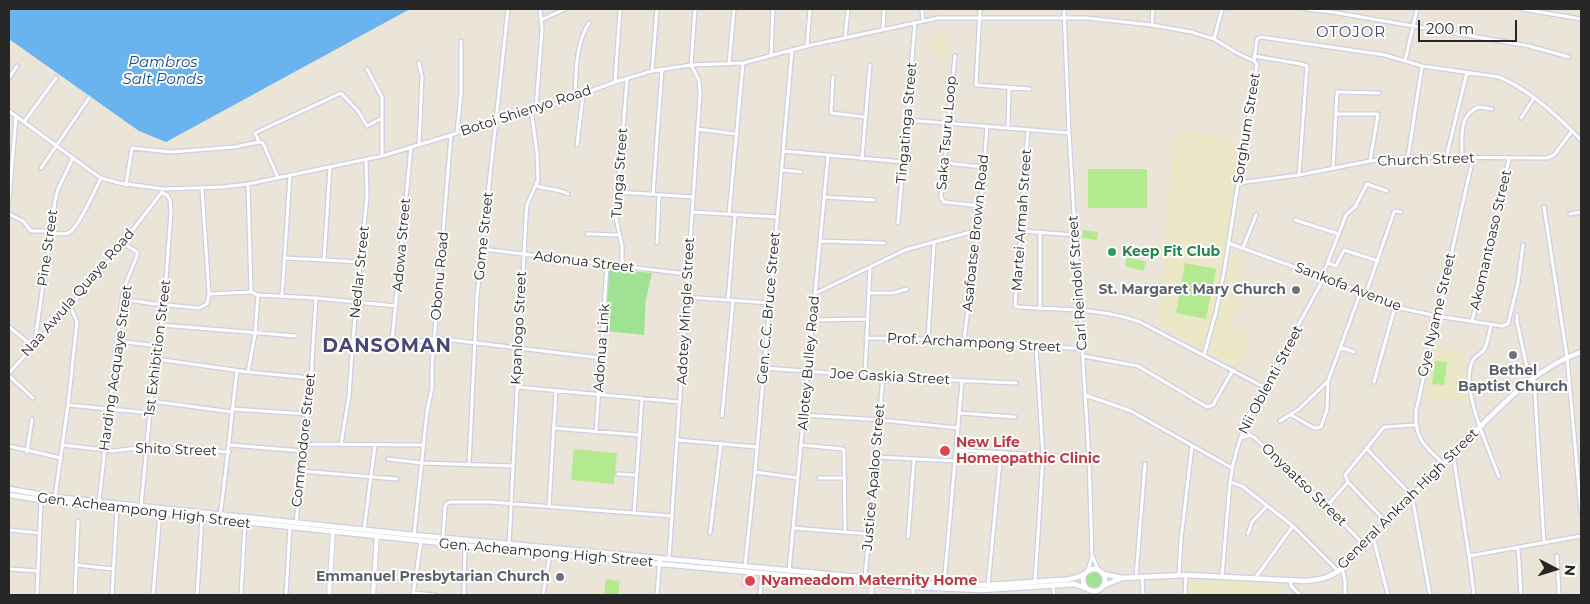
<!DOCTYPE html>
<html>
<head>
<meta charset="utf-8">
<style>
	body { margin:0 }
	#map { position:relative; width:1590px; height:604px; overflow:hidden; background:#eae5d8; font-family:Montserrat,sans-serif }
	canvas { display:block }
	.frame { position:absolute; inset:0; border:10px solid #272727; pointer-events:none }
	.north { position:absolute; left:1530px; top:544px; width:50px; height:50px; -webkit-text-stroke:4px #fff; paint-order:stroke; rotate:95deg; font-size:14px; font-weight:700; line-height:20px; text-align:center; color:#272727 }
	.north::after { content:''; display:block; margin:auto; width:18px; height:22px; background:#272727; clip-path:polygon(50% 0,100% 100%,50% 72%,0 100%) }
	.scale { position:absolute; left:1418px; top:20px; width:99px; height:22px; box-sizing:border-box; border:2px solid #272727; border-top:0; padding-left:6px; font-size:15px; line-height:18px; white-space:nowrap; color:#272727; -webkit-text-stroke:4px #fff; paint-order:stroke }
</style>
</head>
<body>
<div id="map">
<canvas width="1590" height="604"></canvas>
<div class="frame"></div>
<div class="north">N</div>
<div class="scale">200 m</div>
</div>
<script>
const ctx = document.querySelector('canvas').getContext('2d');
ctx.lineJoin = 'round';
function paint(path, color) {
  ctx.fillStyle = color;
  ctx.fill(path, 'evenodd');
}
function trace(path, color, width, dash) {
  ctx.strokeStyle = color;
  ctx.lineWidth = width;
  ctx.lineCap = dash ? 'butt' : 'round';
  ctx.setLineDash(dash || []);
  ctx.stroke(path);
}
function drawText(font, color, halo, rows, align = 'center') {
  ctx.font = font + ' Montserrat,sans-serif';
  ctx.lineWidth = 4;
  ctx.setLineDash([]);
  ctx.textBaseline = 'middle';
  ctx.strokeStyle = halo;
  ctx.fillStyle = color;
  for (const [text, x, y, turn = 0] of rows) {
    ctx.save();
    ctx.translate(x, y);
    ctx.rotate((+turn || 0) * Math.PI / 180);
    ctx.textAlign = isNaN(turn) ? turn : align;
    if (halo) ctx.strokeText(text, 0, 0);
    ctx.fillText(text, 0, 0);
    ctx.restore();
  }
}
paint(new Path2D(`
	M 933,34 L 947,35 L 946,50 L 951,50 L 950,57 L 931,56 Z
	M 1175,130 L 1241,140 L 1224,253 L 1232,255 L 1247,253 L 1230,296 L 1242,301 L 1229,325 L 1251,336 L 1237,368 L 1158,325 L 1164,256 L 1220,266 L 1220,264 L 1164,254 Z
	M 1434,347 L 1459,350 L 1466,354 L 1463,375 L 1468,402 L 1422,398 Z
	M 1190,578 L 1201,579 L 1202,581 L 1240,582 L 1283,586 L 1276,595 L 1190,595 Z`), '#ece7c7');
paint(new Path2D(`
	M 741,573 L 760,575 L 758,590 L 740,588 Z`), '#f2d8d4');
paint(new Path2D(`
	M 609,269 L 652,273 L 646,299 L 644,335 L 605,331 Z
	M1083 580a10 10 0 1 1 20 0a10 10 0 1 1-20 0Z`), '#a0e293');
paint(new Path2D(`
	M 1088,169 L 1147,169 L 1147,208 L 1088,208 Z
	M 1083,230 L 1098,232 L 1097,240 L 1082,238 Z
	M 1127,257 L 1146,262 L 1143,271 L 1125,266 Z
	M 1185,263 L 1216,269 L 1206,319 L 1176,313 Z
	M 1435,361 L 1447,362 L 1444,385 L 1432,384 Z
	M 574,449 L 617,453 L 614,484 L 571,480 Z
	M 606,579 L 620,581 L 618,595 L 604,594 Z`), '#b3e98f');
paint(new Path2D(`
	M 9,9 L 410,9 L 166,142 L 139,131 L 9,39 Z`), '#69b3ee');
const minor = new Path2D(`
	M 922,9 L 923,21
	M 980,9 L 976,85 L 1030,89
	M 1064,9 L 1069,133 L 1089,458 L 1092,557 L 1088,570
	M 1306,9 L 1332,12 L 1529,46 L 1569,57
	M 1522,9 L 1581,19
	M 541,20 L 565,9
	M 1152,25 L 1153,9
	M 883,29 L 884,9
	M 845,38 L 848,9
	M 1214,39 L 1222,9
	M 807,46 L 810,9
	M 771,56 L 773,9
	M 955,56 L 941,198 L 944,202 L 981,206
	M 1254,56 L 1301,64 L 1307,66 L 1299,174
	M 1254,61 L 1257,39 L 1261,37 L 1385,55 L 1422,66 L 1499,77 C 1528,89 1559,117 1581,140
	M 1405,61 L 1417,9
	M 729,64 L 734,9
	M 367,69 L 382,97 L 382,156
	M 652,71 L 657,9
	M 833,77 L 831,113 L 865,117
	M 9,78 L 17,66
	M 615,82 L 620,9
	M 575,98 C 576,73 575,45 589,23
	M 536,108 L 542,29 L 540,9
	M 9,111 L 88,169 L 101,178 L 119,183 L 164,189 L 223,187 L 248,184 L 382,156 L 451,135 L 496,120 L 558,103 L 615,82 L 652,71 L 691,65 L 743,63 L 807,46 L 938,18 L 1086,18 L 1152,25 L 1191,32 L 1214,39 L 1237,53 L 1254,61 L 1257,64 L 1224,272 L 1216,312 L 1204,355
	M 1336,114 L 1378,114 L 1370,161
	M 1521,118 L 1534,98
	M 907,120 L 1069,133
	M 24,122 L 56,78
	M 1008,127 L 1009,88
	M 697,129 L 736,134
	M 1028,129 L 1015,306 L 1018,307 C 1058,310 1102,308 1140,322 L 1264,387
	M 457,133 L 461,92 L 461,41
	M 259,142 L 255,133 L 341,93 L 358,111 L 367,126 L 382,118
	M 419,145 L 422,77 L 419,63
	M 577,145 L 583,95
	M 783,151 L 904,162
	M 1408,157 L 1422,66
	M 1446,158 L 1467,72
	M 1462,158 C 1462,140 1458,114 1479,107 L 1492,109
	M 862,159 L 870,65
	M 945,160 L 954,164 L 984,167
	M 41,168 L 89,98
	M 1333,168 L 1337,92 L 1379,93
	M 782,170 L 801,172
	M 1238,183 L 1299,175 L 1370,161 L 1408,157 L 1547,158 L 1554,155 L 1572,131
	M 248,184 L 251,292
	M 126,185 L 132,148 L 171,152 L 235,147 L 259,142 L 263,143 L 278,178
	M 537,186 C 547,190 559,188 568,194
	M 618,192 L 693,197
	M 653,194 L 662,69
	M 824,197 L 874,200
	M 9,199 L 16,117
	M 1544,207 L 1567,357 L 1581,512
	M 692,212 L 777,217
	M 9,214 L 23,221 L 31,231 L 51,231
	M 729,214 L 743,63
	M 1570,214 L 1581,212
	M 1295,220 L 1339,234
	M 898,223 L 915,23
	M 1021,231 L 1075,235
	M 1040,232 L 1040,309
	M 51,233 C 56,233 63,235 68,233 C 77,231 96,188 101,178
	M 587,234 L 620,235
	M 820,241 L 884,243
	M 657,243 L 659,195
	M 1228,243 L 1361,291 L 1395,307 L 1437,316 L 1502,326 L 1508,324 L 1518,283 L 1523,245
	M 1243,248 L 1256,215
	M 482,249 L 687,274
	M 285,258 L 361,262
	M 324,260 L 330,167
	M 1328,263 L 1336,266 L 1344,250 L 1378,261
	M 622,266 L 622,246 L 616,218 L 627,79
	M 1322,277 L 1346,215 L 1355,207 L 1367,184 L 1387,191
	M 816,293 L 905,250 L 978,230
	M 869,293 L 893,293 L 907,289
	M 1366,293 L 1394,212 L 1396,211 L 1401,212
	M 209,294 L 251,292 L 258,295 L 316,298 L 396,306
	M 282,295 L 290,175
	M 685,297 L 770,303
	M 122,299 L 155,304 L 199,308 L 207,304 L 209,294 L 202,189
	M 728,300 L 735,215
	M 1517,315 L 1517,322 L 1528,372 L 1531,372 L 1534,377 L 1544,543
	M 812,320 L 867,319
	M 1472,322 L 1509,159
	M 161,325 L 296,336
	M 1491,325 C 1489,333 1488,345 1483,351 C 1480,355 1474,356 1472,362 C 1460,389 1489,449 1499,477
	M 9,327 L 33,346
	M 353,338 L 407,344 L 435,338 L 601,358
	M 866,338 L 964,340 L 1083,349
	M 928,339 L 934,243
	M 964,340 L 981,206 L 987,126
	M 38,341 L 36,334 L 55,201 L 58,189 L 73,158
	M 117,341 L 158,346
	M 392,342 L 411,147
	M 1340,347 L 1354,352
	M 1083,356 L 1138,366 L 1207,407 L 1213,405 L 1233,370
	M 156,359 L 248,372 L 311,378
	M 765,368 L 883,377 L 1016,383
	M 248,372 L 255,334 L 258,295
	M 9,373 L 98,275 L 162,192
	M 865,375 L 870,267
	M 9,376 L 33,398
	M 1374,382 L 1395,307
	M 517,387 L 680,402
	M 1085,395 L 1131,411 L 1232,468
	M 151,401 L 232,412
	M 68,405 L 150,413
	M 232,409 L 307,414
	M 960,413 L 1015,417
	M 804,415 L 880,420 L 958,428
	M 1291,415 L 1314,428 L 1321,427 L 1327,409 L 1328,382
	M 722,416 L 733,300
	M 1280,421 L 1299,409 L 1328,381 L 1361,291
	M 553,428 L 639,435
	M 596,432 L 607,265
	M 1241,438 L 1250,435 L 1255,438 L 1327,506 L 1364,545
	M 677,440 L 757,447
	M 304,444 L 423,445
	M 341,444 L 349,396 L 353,338 L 367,196 L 366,159
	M 63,445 L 113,451 L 147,447 L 229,452
	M 230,445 L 303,451
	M 801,445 L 843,449 L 844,451 L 845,532
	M 9,446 L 61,458
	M 1366,448 L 1412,496 L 1430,595
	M 957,450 L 1089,458
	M 27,452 L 32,419
	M 1453,454 L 1469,556 L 1474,595
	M 876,457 L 955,461
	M 388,459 L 422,463 L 513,466
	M 1443,463 C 1425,447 1414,438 1416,411 L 1473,158
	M 469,465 L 477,296 L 508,9
	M 301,471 L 397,479
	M 755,472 L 798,478
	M 618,474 L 636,475
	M 819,478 L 845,478
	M 1230,482 L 1242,486 L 1293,526 L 1338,571
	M 55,497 L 68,405 L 77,322 L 70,306
	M 99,501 L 122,299 L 125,285 L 137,256 L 137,252 L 123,243
	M 141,506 L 151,401 L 164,305 L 171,212 L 170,200 L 167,195 L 162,193
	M 549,506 L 556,391
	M 1327,506 L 1348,482
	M 634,513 L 642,398
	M 220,515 C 227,467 231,419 237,371
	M 1386,522 L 1348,482 L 1345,475 L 1384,427 L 1415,425
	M 296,523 L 311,378 L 316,298
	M 793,528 L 869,534
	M 9,530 L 39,533
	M 364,530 L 375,445
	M 710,533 L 721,443
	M 1248,534 L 1252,522 L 1267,506
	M 414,535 L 427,412 L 432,388 L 432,366 L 451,135
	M 443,537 L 445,507 L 446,504 L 450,502 L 489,502 L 672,516
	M 908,537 L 914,459
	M 1373,537 L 1388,595
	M 509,545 L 526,216 L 527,205 L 538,180 L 537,153 L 531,109
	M 1518,547 L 1521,595
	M 1469,556 L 1581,536
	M 1557,556 L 1559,595
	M 1093,557 L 1098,570
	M 669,559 L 700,95 L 699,80 L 691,65 L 695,9
	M 76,565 L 113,569
	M 745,566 L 755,472 L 792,50
	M 1342,568 L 1345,581 L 1345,595
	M 9,569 L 38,571
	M 789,571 L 828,156
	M 1179,575 L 1181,539 L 1192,446
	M 1222,576 L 1230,482 C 1233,459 1240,437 1249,415 L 1324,278
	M 1136,577 L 1145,464
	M 1142,577 L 1143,595
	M 1256,577 L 1293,526
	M 865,578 L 883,377
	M 1290,580 L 1291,586 L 1300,595
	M 1035,582 L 1043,456 L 1036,346
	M 944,585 L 962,381
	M 988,585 L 1001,452
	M 1053,585 L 1054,595
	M 413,593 L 435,595
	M 37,595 L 41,500
	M 75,595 L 78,521
	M 112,595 L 117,508
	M 153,595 L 160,513
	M 197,595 L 202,518
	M 241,595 L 245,523
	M 286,595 L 290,527
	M 413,595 L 421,541
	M 464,595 L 465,545
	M 543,595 L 550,554
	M 657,595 L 660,558
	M 760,595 L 762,573
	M 913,595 L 913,587
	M 1185,595 L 1186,575`);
const tertiary = new Path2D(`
	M 329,595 L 333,532
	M 373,595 L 377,535
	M 871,595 L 872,583`);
const secondary = new Path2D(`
	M 9,489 L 55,497 L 414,535 L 944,585 C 978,586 1012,584 1045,581 C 1058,580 1073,581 1084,574
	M 9,495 L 56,502 L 508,550 L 913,587 L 981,590 L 1075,584 L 1085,588
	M1083 580a11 11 0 1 1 22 0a11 11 0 1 1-22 0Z
	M 1103,574 L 1122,578 L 1186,575 L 1304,581 C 1319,580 1331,578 1342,568 C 1383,526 1423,483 1465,442 C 1500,407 1533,369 1581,352
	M 1105,585 L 1120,579`);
trace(minor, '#cdcee1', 5.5);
trace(tertiary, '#cdcee1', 6);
trace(secondary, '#cdcee1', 7);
trace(minor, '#fff', 3);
trace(tertiary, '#fff', 4);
trace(secondary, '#fff', 4.5);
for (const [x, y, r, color] of [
	[1112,252,5,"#2e9e5b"],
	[1296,290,5,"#6b7280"],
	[1513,355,5,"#6b7280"],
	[945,451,6,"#e0444e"],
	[560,577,5,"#6b7280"],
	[750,581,6,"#e0444e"]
]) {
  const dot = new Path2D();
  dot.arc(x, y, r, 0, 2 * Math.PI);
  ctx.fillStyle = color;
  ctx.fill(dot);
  trace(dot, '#fff', 2);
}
drawText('14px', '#272727', '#fff', [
	["Botoi Shienyo Road",526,111,-18],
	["Tingatinga Street",907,123,-85],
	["Sorghum Street",1247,128,-81],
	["Saka Tsuru Loop",947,133,-85],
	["Church Street",1426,160,-2],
	["Tunga Street",620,173,-86],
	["Martei Armah Street",1022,220,-86],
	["Asafoatse Brown Road",976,233,-84],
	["Gome Street",484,236,-84],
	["Akomantoaso Street",1491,240,-77],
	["Adowa Street",402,245,-85],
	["Pine Street",48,248,-82],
	["Adonua Street",584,262,7],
	["Nedlar Street",360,272,-84],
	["Obonu Road",440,276,-85],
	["Carl Reindolf Street",1078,283,-94],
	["Sankofa Avenue",1348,287,21],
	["Naa Awula Quaye Road",78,293,-49],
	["Gen. C.C. Bruce Street",769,308,-85],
	["Adotey Mingle Street",686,311,-87],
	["Gye Nyame Street",1437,315,-77],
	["Kpanlogo Street",519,328,-87],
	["Prof. Archampong Street",974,343,3],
	["1st Exhibition Street",158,348,-83],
	["Adonua Link",602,348,-86],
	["Allotey Bulley Road",809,363,-85],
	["Harding Acquaye Street",116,368,-82],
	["Joe Gaskia Street",890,377,3],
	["Nii Oblenti Street",1271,380,-62],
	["Commodore Street",304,440,-84],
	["Shito Street",176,450,2],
	["Justice Apaloo Street",874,477,-85],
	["Onyaatso Street",1304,485,44],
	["General Ankrah High Street",1408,499,-45],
	["Gen. Acheampong High Street",144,511,7],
	["Gen. Acheampong High Street",546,553,5]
]);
drawText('bold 14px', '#27864d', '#fff', [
	["Keep Fit Club",1122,252]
], 'left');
drawText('bold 14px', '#5b616d', '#fff', [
	["St. Margaret Mary Church",1286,290],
	["Bethel",1513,371,"center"],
	["Baptist Church",1513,387,"center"],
	["Emmanuel Presbytarian Church",550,577]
], 'right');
drawText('bold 14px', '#be3a42', '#fff', [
	["New Life",956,443],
	["Homeopathic Clinic",956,459],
	["Nyameadom Maternity Home",761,581]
], 'left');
ctx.letterSpacing = '1px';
drawText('15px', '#484877', '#fff', [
	["OTOJOR",1351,33]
]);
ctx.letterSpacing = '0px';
drawText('italic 15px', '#0d4f95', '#fff', [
	["Pambros",163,63],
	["Salt Ponds",163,80]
]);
ctx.letterSpacing = '1px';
drawText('bold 19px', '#484877', '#fff', [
	["DANSOMAN",387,346]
]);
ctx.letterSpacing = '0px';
</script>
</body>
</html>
